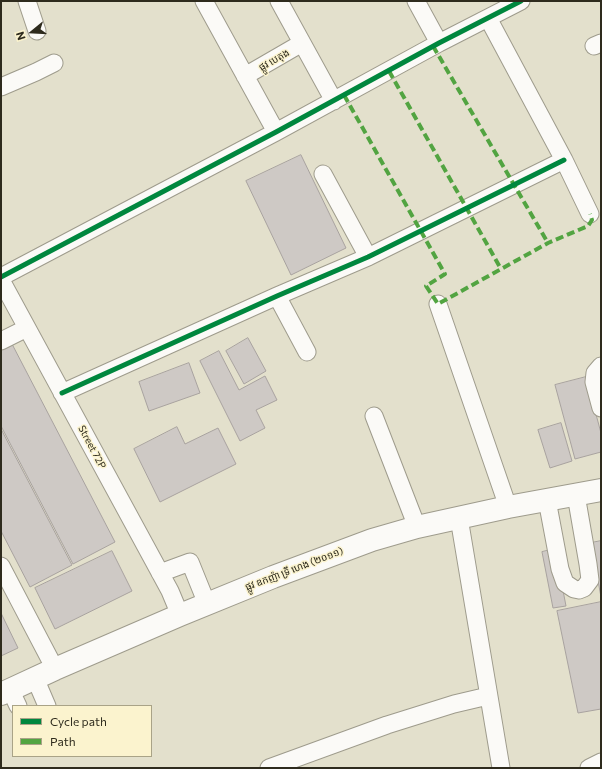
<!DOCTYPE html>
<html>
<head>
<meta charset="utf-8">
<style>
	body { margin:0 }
	#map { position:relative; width:602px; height:769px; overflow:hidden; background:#e3e0cc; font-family:Commissioner,sans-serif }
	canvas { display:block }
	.frame { position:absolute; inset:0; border:2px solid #2e2b1d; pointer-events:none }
	.legend { position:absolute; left:12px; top:705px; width:140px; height:52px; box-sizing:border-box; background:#fbf3ce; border:1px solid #a9a387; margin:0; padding:5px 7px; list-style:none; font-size:12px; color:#2e2b1d }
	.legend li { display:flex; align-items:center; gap:8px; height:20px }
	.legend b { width:20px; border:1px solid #a9a387 }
	.north { position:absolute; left:12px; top:12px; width:40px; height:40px; -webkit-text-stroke:3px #fbf3ce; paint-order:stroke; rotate:252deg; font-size:11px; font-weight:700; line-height:16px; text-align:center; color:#2e2b1d }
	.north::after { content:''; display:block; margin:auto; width:14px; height:18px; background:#2e2b1d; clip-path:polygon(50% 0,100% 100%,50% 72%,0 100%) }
</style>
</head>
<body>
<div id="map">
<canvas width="602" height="769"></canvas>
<div class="frame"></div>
<ul class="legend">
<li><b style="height:5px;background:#00873e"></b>Cycle path</li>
<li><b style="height:5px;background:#52a441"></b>Path</li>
</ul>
<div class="north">N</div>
</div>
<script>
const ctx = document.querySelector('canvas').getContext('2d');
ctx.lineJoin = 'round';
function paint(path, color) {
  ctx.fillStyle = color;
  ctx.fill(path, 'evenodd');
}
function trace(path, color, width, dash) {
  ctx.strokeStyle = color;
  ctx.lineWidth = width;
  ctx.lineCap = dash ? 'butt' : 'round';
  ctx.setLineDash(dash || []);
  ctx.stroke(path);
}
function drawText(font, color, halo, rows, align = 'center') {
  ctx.font = font + ' Commissioner,"Noto Sans Khmer",sans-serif';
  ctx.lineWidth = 3;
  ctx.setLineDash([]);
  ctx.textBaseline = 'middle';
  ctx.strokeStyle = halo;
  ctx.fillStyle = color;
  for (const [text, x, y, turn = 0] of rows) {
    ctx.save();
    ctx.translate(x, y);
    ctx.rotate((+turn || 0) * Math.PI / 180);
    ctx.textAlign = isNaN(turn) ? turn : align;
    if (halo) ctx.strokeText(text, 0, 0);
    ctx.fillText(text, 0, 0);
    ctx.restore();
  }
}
const building = new Path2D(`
	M 301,155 L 346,248 L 291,275 L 246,181 Z
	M 248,338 L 266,371 L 244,384 L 226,351 Z
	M 12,344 L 115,542 L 73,564 L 1,426 L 1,349 Z
	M 219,351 L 239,390 L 265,376 L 277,400 L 256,410 L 265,428 L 240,441 L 200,361 Z
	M 189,363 L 200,393 L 149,411 L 139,382 Z
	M 586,377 L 601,433 L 601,452 L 575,459 L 555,385 Z
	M 561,423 L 572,461 L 550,468 L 538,430 Z
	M 177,427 L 185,444 L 218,428 L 236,464 L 160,502 L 134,449 Z
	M 1,429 L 72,565 L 30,587 L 1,531 Z
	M 601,541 L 601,597 L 591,543 Z
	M 555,549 L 566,606 L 553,608 L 542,552 Z
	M 112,551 L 132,591 L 55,629 L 35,588 Z
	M 601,602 L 601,709 L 578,713 L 557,611 Z
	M 1,613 L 18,648 L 1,656 Z`);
paint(building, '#cec9c5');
trace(building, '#a8a29f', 1);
const minor = new Path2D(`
	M 27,1 L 37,31
	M 204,1 L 276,132
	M 279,1 L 334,101
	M 416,1 L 439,43
	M 488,18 L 564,160 L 590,214
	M 594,46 L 601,43
	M 245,76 L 302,43
	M 1,87 L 36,72 L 54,63
	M 323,174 L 368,257
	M 1,277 L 276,132 L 439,43 L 521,1
	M 1,280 L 170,591 L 180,615
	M 277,296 L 307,352
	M 438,304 L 508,507
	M 1,341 L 27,328
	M 601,366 L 595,373 L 594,382 L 601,408
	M 62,393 L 277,296 L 368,257 L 564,160
	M 374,416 L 417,527
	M 547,500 L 560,569 L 565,583 L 574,589 L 579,590 L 584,588 L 590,580 L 588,564 L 576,495
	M 459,518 L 501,768
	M 1,566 L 55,669
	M 160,573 L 190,562 L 207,604
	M 35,678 L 47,706
	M 10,689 L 18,706
	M 269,768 L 387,725 L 454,704 L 488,696
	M 589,768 L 601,762`);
const major = new Path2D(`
	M 1,694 L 55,669 L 180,615 L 273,577 L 372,540 L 417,527 L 508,507 L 601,490`);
trace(minor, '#9e9b8c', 19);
trace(major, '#9e9b8c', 24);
trace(minor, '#fbfaf7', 17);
trace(major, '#fbfaf7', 22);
trace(new Path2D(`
	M 433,46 L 548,243
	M 389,71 L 501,269
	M 344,95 L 445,274 L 426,286 L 438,304 L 548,243 L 588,226 L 592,220 L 590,214`), '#52a441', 4, [8, 4]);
trace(new Path2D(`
	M 1,277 L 276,132 L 439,43 L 521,1
	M 62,393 L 277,296 L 368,257 L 564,160`), '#00873e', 5);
drawText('10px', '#2e2b1d', '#fbf3ce', [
	["ផ្លូវ បេតុង",274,60,-30],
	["Street 72P",92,447,62],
	["ផ្លូវ ឧកញ៉ា ទ្រី ហេង (២០១១)",294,569,-21]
]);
</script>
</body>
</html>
